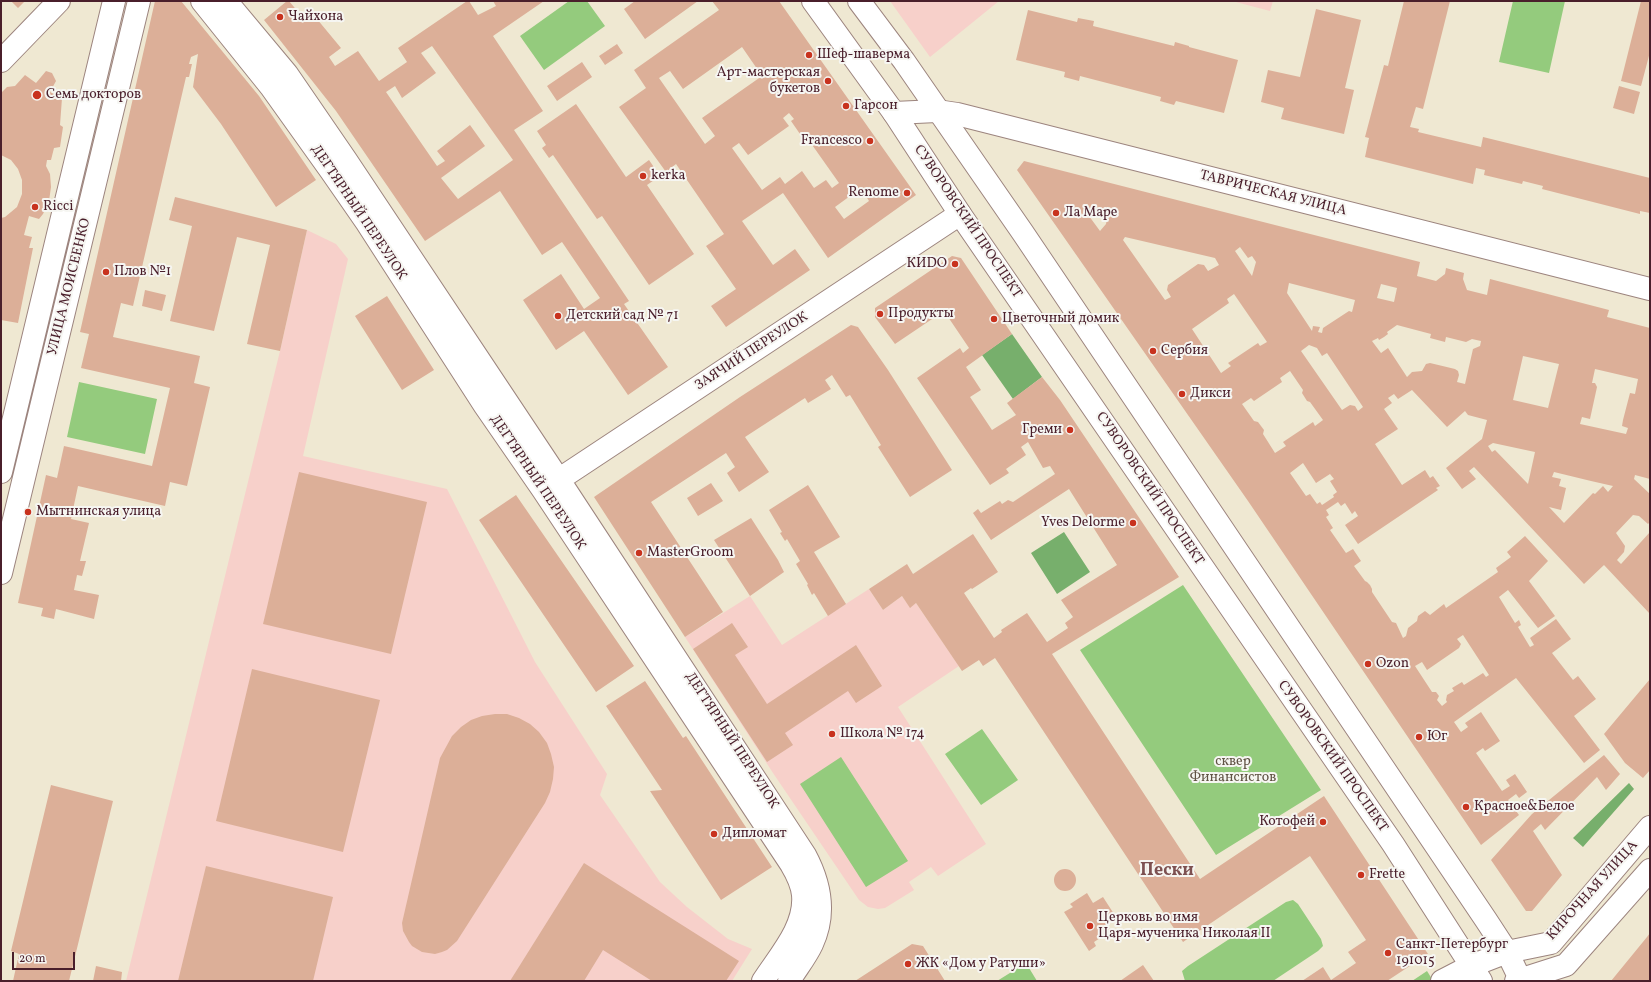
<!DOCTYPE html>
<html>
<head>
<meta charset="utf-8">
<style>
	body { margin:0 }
	#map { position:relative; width:1651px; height:982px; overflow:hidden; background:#efe8d2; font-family:Vollkorn,serif }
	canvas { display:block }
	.frame { position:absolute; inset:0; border:2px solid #4a1f2b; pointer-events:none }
	.scale { position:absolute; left:12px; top:952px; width:63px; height:18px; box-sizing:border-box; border:2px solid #4a1f2b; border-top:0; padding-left:5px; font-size:12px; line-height:14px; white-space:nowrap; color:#4a1f2b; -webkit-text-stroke:3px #f6f6f2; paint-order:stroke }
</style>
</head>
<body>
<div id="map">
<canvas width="1651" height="982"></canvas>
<div class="frame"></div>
<div class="scale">20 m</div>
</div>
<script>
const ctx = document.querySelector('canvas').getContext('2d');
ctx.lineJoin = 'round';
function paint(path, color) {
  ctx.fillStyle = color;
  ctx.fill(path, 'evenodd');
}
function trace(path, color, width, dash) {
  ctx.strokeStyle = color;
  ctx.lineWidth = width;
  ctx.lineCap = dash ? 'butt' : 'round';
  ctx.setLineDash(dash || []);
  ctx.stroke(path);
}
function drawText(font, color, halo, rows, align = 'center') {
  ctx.font = font + ' Vollkorn,serif';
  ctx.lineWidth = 4;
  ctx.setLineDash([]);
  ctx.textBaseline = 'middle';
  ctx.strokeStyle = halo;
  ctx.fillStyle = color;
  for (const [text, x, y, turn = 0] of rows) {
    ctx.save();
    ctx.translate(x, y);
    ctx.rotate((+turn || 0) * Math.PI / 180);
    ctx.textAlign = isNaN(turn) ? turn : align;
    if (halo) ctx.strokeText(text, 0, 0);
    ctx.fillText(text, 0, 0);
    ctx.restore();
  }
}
paint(new Path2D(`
	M 890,1 L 999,1 L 930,57 Z
	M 1232,1 L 1273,1 L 1270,11 Z
	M 307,230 L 336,244 L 348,259 L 303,456 L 447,489 L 535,662 L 607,774 L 600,795 L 660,882 L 687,907 L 728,939 L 752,949 L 732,981 L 126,981 L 280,351 Z
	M 869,589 L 883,610 L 902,596 L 910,607 L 916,603 L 959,666 L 898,707 L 986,844 L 938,876 L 931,867 L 909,882 L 914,890 L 885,908 L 878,909 L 868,907 L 859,900 L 773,773 L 685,637 L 750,596 L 782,645 Z`), '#f7d0ca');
paint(new Path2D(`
	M 569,1 L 587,1 L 605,26 L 544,70 L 520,36 Z
	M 1513,1 L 1565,1 L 1549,73 L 1499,62 Z
	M 79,382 L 157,399 L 145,454 L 67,437 Z
	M 1183,585 L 1321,790 L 1216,855 L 1080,650 Z
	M 982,729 L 1018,780 L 981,805 L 945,754 Z
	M 841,757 L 908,861 L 866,887 L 800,784 Z
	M 1293,900 L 1298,904 L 1321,939 L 1323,946 L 1318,951 L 1273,981 L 1185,981 L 1182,971 L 1188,966 L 1286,902 Z
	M 1026,963 L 1037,981 L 997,981 Z
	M 1427,971 L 1432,979 L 1429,981 L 1412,981 Z`), '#94cb7d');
paint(new Path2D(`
	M 1012,334 L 1042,377 L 1013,399 L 982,355 Z
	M 1064,532 L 1090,572 L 1057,594 L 1031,553 Z
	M 1629,783 L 1634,789 L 1583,847 L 1573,838 Z`), '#77af6c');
paint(new Path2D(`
	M 11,1 L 25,1 L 18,8 Z
	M 155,1 L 181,1 L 259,96 L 316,180 L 276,207 L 221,124 L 193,87 L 198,54 L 191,57 L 189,64 L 192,64 L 189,77 L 186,77 L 133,306 L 121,303 L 113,337 L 200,356 L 194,383 L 210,387 L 187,486 L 170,482 L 165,506 L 78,486 L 71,519 L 89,523 L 80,561 L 86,561 L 82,576 L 77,575 L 74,590 L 99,595 L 94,619 L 56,609 L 54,619 L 41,616 L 43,608 L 18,603 L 46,475 L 57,478 L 64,446 L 152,466 L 170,388 L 81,368 L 89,334 L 80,332 Z
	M 287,1 L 289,1 L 304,19 L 312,13 L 341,48 L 329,57 L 335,66 L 358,51 L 379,81 L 407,62 L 398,48 L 467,1 L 469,1 L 478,15 L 496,6 L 493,1 L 544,1 L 493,36 L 543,111 L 514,130 L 629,301 L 624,304 L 668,367 L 628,395 L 584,331 L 556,350 L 523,300 L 561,274 L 584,309 L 600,298 L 562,242 L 542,255 L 500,191 L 425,241 L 336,111 L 264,20 ZM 432,46 L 513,160 L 458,199 L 441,178 L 485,146 L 470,125 L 437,151 L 445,161 L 437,166 L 386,92 L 395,86 L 402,98 L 436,73 L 421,53 Z
	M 635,1 L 698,1 L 645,39 L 624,9 Z
	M 712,1 L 779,1 L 916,195 L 828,258 L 783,193 L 742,221 L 773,265 L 795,249 L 810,270 L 726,327 L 711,306 L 736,289 L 706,246 L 724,234 L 676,164 L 666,172 L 619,107 L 646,88 L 634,70 L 719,10 ZM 742,47 L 762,76 L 702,118 L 715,136 L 705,144 L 659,78 L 670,71 L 683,89 ZM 789,113 L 794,119 L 791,121 L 800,134 L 803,132 L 839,183 L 832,188 L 826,180 L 814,188 L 802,171 L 785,184 L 780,177 L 762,190 L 732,148 L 739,143 L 748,155 L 789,126 L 783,118 ZM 861,188 L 869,201 L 844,219 L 835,207 Z
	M 1404,1 L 1450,1 L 1423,109 L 1416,107 L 1410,127 L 1419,129 L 1418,132 L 1481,147 L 1483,137 L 1650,178 L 1650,213 L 1640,211 L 1640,214 L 1542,189 L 1543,186 L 1523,181 L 1522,184 L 1484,175 L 1485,170 L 1476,168 L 1473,184 L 1365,157 L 1369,138 L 1365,137 L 1384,65 L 1388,66 Z
	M 1641,1 L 1650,1 L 1650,52 L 1641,86 L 1621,81 Z
	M 1316,9 L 1361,20 L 1345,88 L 1354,90 L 1344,134 L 1281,119 L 1284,108 L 1261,102 L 1268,70 L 1300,77 Z
	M 1028,10 L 1077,22 L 1078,18 L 1094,21 L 1093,26 L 1174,46 L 1175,42 L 1189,46 L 1189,47 L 1238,60 L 1224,113 L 1176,101 L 1174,105 L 1160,101 L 1161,97 L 1080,76 L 1079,81 L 1064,77 L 1065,72 L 1016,60 Z
	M 617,44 L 623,53 L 605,65 L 599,56 Z
	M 582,62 L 592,77 L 557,101 L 547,86 Z
	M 46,71 L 52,73 L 56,81 L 50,92 L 62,98 L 60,125 L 63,127 L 60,147 L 54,148 L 51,160 L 47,160 L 46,166 L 50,174 L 51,187 L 49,201 L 43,214 L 39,219 L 29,216 L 24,235 L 32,237 L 29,248 L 33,248 L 18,323 L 1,320 L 1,218 L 5,217 L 17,207 L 22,194 L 22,180 L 18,169 L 11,160 L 1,155 L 1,93 L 7,87 L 15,86 L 25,75 L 36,83 Z
	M 1619,86 L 1640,92 L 1634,114 L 1613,108 Z
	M 576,104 L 626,177 L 649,160 L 660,176 L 647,185 L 694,254 L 649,285 L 602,216 L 597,219 L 553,155 L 549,158 L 542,148 L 546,145 L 537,131 Z
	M 1024,161 L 1420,262 L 1417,276 L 1436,281 L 1445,274 L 1446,268 L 1464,273 L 1463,279 L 1467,290 L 1487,295 L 1490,279 L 1609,310 L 1607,317 L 1650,328 L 1650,479 L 1635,475 L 1634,479 L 1650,494 L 1650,522 L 1648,524 L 1639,516 L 1633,515 L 1616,533 L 1625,546 L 1624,552 L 1617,560 L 1621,564 L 1650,532 L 1650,614 L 1604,565 L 1584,584 L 1474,467 L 1469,471 L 1476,479 L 1462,489 L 1446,468 L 1482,439 L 1487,420 L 1468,415 L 1465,411 L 1447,427 L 1412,390 L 1398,399 L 1394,394 L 1388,398 L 1392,403 L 1384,409 L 1398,429 L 1375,444 L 1402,485 L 1425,470 L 1430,478 L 1433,476 L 1440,486 L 1436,488 L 1438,490 L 1358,544 L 1345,525 L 1358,516 L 1355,511 L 1352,514 L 1345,503 L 1341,506 L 1338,502 L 1326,510 L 1329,515 L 1326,517 L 1333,528 L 1330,530 L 1346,553 L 1353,549 L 1361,561 L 1354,566 L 1365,581 L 1367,582 L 1370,585 L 1372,589 L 1372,592 L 1392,622 L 1396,623 L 1403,638 L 1406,636 L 1408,628 L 1417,621 L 1418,616 L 1425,611 L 1430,615 L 1444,604 L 1446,608 L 1498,572 L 1496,568 L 1511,557 L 1507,552 L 1525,536 L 1548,561 L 1529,581 L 1555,616 L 1538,628 L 1508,590 L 1499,597 L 1515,623 L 1519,620 L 1521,625 L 1518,627 L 1530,647 L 1534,645 L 1530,638 L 1556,619 L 1571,639 L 1552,653 L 1573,680 L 1578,676 L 1596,699 L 1574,716 L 1600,750 L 1584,763 L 1516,678 L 1454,722 L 1461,732 L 1468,727 L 1465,723 L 1481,712 L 1500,741 L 1485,751 L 1483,748 L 1476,753 L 1502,791 L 1510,786 L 1506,780 L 1515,774 L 1527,792 L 1519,798 L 1516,794 L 1508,800 L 1519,815 L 1481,845 L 1248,501 L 1017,170 ZM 1091,211 L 1108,214 L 1106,224 L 1100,231 L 1089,216 ZM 1125,237 L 1215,258 L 1219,265 L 1208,271 L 1204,265 L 1198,264 L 1168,285 L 1167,290 L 1171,297 L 1165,300 L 1123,240 ZM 1240,247 L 1248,258 L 1252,256 L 1256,262 L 1252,276 L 1235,251 ZM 1289,283 L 1355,300 L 1352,312 L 1349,311 L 1323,328 L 1322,333 L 1318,332 L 1320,327 L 1313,326 L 1312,331 L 1287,293 ZM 1381,284 L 1397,288 L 1394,302 L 1377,298 ZM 1234,294 L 1267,342 L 1260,346 L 1258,343 L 1228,363 L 1231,366 L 1221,373 L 1192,329 L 1229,303 L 1227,299 ZM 1397,325 L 1431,334 L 1430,338 L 1445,342 L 1446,337 L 1466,342 L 1472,339 L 1481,341 L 1480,346 L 1473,349 L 1465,384 L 1457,382 L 1459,375 L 1458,371 L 1455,369 L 1430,363 L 1426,364 L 1422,371 L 1412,372 L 1407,377 L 1388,348 L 1381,353 L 1372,341 L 1378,338 L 1379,340 L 1384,337 L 1388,334 L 1387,332 ZM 1309,345 L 1317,348 L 1322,356 L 1327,353 L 1363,407 L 1358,411 L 1355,406 L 1350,405 L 1342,410 L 1301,351 ZM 1523,356 L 1559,364 L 1548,408 L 1513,400 ZM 1595,369 L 1638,379 L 1635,394 L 1630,393 L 1623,420 L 1622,426 L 1628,428 L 1626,434 L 1580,424 L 1582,417 L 1590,419 L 1597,387 L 1595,383 L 1592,383 ZM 1290,371 L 1303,390 L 1302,393 L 1307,401 L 1310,402 L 1323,420 L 1315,426 L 1313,422 L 1283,442 L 1286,446 L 1275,453 L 1263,434 L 1264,430 L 1258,422 L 1254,421 L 1242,404 L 1251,398 L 1254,401 L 1282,382 L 1280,378 ZM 1493,443 L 1535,452 L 1528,484 L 1495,450 L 1492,452 L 1488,446 ZM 1303,463 L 1316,483 L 1330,474 L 1334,479 L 1330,481 L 1337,492 L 1333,495 L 1334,497 L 1322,505 L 1320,502 L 1317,504 L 1310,494 L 1306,496 L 1290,473 ZM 1554,472 L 1591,481 L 1613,486 L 1608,492 L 1603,486 L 1595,494 L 1593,493 L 1564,523 L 1549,507 L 1561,510 L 1566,488 L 1559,486 L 1561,479 L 1552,477 ZM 1463,635 L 1489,675 L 1486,677 L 1483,673 L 1464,685 L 1462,682 L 1452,688 L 1454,691 L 1447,695 L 1446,700 L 1447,702 L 1442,706 L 1437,700 L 1439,696 L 1436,692 L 1432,692 L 1415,666 L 1422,662 L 1427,670 L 1459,648 L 1461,644 L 1457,639 Z
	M 175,197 L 307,230 L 280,351 L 247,344 L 270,245 L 237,237 L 214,331 L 170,321 L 192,226 L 169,220 Z
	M 952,256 L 961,258 L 1012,334 L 966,367 L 981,390 L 970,397 L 992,430 L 1016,415 L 1007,403 L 1042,377 L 1060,400 L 1179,577 L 1052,654 L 1200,879 L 1324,796 L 1428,954 L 1387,981 L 1302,981 L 1323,967 L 1331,980 L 1356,963 L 1348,952 L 1366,940 L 1310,856 L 1183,942 L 995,658 L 983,666 L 979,660 L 962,671 L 916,603 L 910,608 L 902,596 L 883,610 L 869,589 L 907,564 L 913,574 L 973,534 L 998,572 L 972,589 L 971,588 L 964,593 L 994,638 L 1002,632 L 1001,630 L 1027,613 L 1047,642 L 1068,628 L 1065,623 L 1073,617 L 1061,600 L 1117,565 L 1069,489 L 991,540 L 973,513 L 978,509 L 981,513 L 1000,501 L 1002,504 L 1008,500 L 1013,502 L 1055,474 L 1050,466 L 1043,468 L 1028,442 L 1021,447 L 1026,455 L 1006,469 L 1009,473 L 990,485 L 917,378 L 960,348 L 963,353 L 969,348 L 944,311 L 895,344 L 875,317 L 875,308 Z
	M 145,290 L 166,295 L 162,311 L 142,306 Z
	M 387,296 L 434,370 L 402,390 L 355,316 Z
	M 851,325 L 858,327 L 888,370 L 952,470 L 910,497 L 878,447 L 881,445 L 850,395 L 846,397 L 832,375 L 825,380 L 831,389 L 808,403 L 805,398 L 745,437 L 769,472 L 739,492 L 727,473 L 735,467 L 726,453 L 651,502 L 723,612 L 685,637 L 594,497 L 740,397 Z
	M 299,472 L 427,502 L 391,654 L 263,624 Z
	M 711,483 L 723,501 L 698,516 L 687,498 Z
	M 808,485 L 840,537 L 814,552 L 846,604 L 828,616 L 814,593 L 812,595 L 807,585 L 808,584 L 796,564 L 800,561 L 787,539 L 785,541 L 780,533 L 782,532 L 769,510 Z
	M 516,495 L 634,666 L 596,692 L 479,520 Z
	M 751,518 L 778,560 L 784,572 L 750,596 L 714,540 Z
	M 732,623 L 748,647 L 735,655 L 767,704 L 856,645 L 882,686 L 856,703 L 848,691 L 785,733 L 793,745 L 767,762 L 693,649 Z
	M 252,669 L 380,700 L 343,852 L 216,821 Z
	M 1650,679 L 1650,770 L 1643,778 L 1625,763 L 1604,734 Z
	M 645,681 L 683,738 L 686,736 L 772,867 L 721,900 L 650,791 L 662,790 L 606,706 Z
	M 495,714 L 507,714 L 519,718 L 530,724 L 539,732 L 547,743 L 551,754 L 554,767 L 553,779 L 550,792 L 545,803 L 457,941 L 447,950 L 442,952 L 435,954 L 422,952 L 412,946 L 409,942 L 403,931 L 402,923 L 440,758 L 452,736 L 461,727 L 471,720 L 482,716 Z
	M 1604,755 L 1620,774 L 1606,790 L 1597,777 L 1545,830 L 1541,824 L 1533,831 L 1562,875 L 1532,911 L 1526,911 L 1491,860 L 1532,814 Z
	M 51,785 L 113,801 L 69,981 L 13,981 L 19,954 L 11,951 Z
	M 584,863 L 739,961 L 726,981 L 652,981 L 603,950 L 584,981 L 510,981 Z
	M 206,866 L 333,897 L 313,981 L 178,981 Z
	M1054 880a11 11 0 1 1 22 0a11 11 0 1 1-22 0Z
	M 1087,893 L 1093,903 L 1103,897 L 1114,914 L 1104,920 L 1111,931 L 1094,942 L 1096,946 L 1089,951 L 1064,912 L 1073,907 L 1070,904 Z
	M 1650,933 L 1650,981 L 1611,981 L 1647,937 Z
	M 912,944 L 923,946 L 945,981 L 855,981 Z
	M 1143,965 L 1154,981 L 1120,981 Z
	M 96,966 L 122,972 L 121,981 L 93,981 Z`), '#dcaf98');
const minor = new Path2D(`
	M 202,1 L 271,87 L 331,171 L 367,223 L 485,406 L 543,490 L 791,864 C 797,874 802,884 803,895 C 806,927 779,956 763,981
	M 226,1 L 287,74 L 346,160 L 559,480 L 805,855 C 820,883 826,914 812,944 C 806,957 796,969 789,981
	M 1,61 L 59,1
	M 894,113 L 937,111 L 957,114 L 1650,289
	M 1,472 L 114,1
	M 546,488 L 960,214
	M 1,573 L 139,1
	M 1442,981 L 1471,966`);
const major = new Path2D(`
	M 813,1 L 894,113 L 960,214 L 1393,844 L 1481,981
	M 859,1 L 904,61 L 1023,233 L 1486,920 L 1507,952 L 1521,981
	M 1471,966 L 1507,952 L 1551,943 L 1650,827
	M 1516,981 L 1566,965 L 1650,870`);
trace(minor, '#9c847e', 24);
trace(major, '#9c847e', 24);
trace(minor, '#fff', 22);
trace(major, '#fff', 22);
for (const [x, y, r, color] of [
	[280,17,4,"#c8321e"],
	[809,55,4,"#c8321e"],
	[828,81,4,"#c8321e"],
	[37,95,5,"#c8321e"],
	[846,106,4,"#c8321e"],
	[870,141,4,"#c8321e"],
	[643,176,4,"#c8321e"],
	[907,193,4,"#c8321e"],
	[35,207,4,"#c8321e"],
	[1056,213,4,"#c8321e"],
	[955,264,4,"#c8321e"],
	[106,272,4,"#c8321e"],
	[880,314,4,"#c8321e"],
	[558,316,4,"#c8321e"],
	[994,319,4,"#c8321e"],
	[1153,351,4,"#c8321e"],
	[1182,394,4,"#c8321e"],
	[1070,430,4,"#c8321e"],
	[28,512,4,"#c8321e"],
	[1133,523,4,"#c8321e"],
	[639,553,4,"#c8321e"],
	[1368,664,4,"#c8321e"],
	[832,734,4,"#c8321e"],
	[1419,737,4,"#c8321e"],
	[1466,807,4,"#c8321e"],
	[1323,822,4,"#c8321e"],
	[714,834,4,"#c8321e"],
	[1361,875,4,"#c8321e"],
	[1090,926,4,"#c8321e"],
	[1388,953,4,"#c8321e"],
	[908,964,4,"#c8321e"]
]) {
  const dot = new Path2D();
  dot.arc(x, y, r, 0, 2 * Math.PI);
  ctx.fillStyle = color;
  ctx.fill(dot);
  trace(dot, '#f6f6f2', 1.5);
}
drawText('14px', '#4a1f2b', '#f6f6f2', [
	["Чайхона",288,17],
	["Шеф-шаверма",817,55],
	["Арт-мастерская",820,73,"right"],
	["букетов",820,89,"right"],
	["Семь докторов",46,95],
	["Гарсон",854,106],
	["Francesco",862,141,"right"],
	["kerka",651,176],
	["Renome",899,193,"right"],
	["Ricci",43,207],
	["Ла Маре",1064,213],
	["КИDO",947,264,"right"],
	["Плов №1",114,272],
	["Продукты",888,314],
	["Детский сад № 71",566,316],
	["Цветочный домик",1002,319],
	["Сербия",1161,351],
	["Дикси",1190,394],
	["Греми",1062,430,"right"],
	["Мытнинская улица",36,512],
	["Yves Delorme",1125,523,"right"],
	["MasterGroom",647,553],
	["Ozon",1376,664],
	["Школа № 174",840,734],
	["Юг",1427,737],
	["Красное&Белое",1474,807],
	["Котофей",1315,822,"right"],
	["Дипломат",722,834],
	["Frette",1369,875],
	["Церковь во имя",1098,918],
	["Царя-мученика Николая II",1098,934],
	["Санкт-Петербург",1396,945],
	["191015",1396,961],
	["ЖК «Дом у Ратуши»",916,964]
], 'left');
drawText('14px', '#4a1f2b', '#f6f6f2', [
	["ТАВРИЧЕСКАЯ УЛИЦА",1273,194,14],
	["ДЕГТЯРНЫЙ ПЕРЕУЛОК",358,213,56],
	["СУВОРОВСКИЙ ПРОСПЕКТ",967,222,56],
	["УЛИЦА МОИСЕЕНКО",70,287,-76],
	["ЗАЯЧИЙ ПЕРЕУЛОК",752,352,-33],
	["ДЕГТЯРНЫЙ ПЕРЕУЛОК",537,483,56],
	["СУВОРОВСКИЙ ПРОСПЕКТ",1149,489,56],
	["ДЕГТЯРНЫЙ ПЕРЕУЛОК",731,741,57],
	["СУВОРОВСКИЙ ПРОСПЕКТ",1332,757,55],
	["КИРОЧНАЯ УЛИЦА",1593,891,-48]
]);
drawText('14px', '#605344', '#f6f6f2', [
	["сквер",1233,762],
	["Финансистов",1233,778]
]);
drawText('bold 18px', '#7d5151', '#f6f6f2', [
	["Пески",1167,872]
]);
</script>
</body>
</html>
